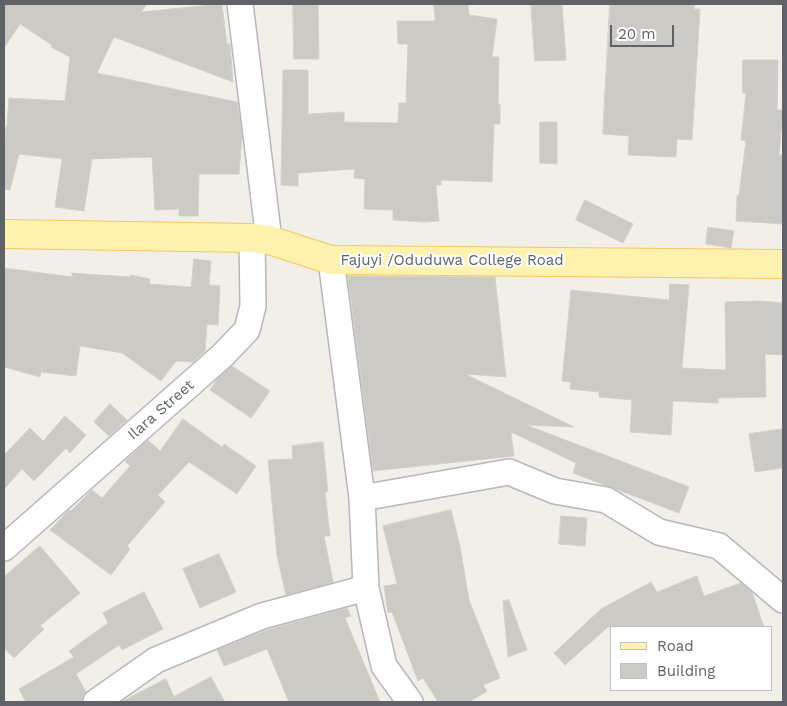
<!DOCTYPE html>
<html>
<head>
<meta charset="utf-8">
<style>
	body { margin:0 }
	#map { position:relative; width:787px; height:706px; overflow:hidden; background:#f1efe8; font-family:"Work Sans",sans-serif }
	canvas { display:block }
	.frame { position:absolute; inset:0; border:5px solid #5f6368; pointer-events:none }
	.legend { position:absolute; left:610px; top:626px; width:162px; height:65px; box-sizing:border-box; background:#fff; border:1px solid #bfc1c3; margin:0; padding:6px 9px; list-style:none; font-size:15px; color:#5f6368 }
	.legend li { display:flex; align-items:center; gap:10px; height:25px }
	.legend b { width:25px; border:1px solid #bfc1c3 }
	.scale { position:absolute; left:610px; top:25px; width:64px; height:22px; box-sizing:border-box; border:2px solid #5f6368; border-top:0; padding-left:6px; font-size:15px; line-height:18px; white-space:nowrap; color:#5f6368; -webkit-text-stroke:4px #fff; paint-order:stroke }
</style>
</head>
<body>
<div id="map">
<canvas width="787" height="706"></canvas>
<div class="frame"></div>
<ul class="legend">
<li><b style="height:6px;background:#fff2af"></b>Road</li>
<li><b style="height:14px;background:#cccac5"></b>Building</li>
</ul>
<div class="scale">20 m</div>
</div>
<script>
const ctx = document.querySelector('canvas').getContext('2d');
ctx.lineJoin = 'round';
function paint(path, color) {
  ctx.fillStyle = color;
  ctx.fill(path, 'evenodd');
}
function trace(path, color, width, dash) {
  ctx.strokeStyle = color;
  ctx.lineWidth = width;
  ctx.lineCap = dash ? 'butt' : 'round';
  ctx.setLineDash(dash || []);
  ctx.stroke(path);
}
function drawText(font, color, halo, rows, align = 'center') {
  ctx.font = font + ' "Work Sans",sans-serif';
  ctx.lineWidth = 4.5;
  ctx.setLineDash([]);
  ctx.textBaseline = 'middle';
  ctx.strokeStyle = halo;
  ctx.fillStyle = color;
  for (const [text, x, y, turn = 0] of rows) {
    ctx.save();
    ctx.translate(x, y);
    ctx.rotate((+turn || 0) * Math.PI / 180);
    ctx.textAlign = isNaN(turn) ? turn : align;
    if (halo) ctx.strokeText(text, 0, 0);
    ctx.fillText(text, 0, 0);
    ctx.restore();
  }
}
const building = new Path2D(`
	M 4,4 L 147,4 L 141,12 L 222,4 L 227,44 L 230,44 L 233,82 L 114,37 L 97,73 L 237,102 L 242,134 L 239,174 L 199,174 L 198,216 L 179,216 L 179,209 L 155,210 L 152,157 L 92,159 L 84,211 L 55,207 L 62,159 L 19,154 L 10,190 L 4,189 L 4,149 L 6,126 L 7,126 L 9,98 L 65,101 L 70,57 L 51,47 L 52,45 L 20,24 L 4,48 Z
	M 293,4 L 318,4 L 319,59 L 294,59 Z
	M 434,4 L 468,4 L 469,15 L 497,19 L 492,57 L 499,57 L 498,104 L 500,104 L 500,124 L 494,124 L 492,182 L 441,180 L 441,185 L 436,185 L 439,221 L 424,222 L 393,220 L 393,210 L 364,209 L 365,179 L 354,178 L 355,169 L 298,173 L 298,186 L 281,185 L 283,70 L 308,70 L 308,114 L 344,112 L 344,122 L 398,123 L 399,103 L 406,103 L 408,44 L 398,44 L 397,21 L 435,21 Z
	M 531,4 L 562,4 L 566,60 L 535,61 Z
	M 610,4 L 695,4 L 694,9 L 700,9 L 692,140 L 677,139 L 676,157 L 628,155 L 629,136 L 603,134 Z
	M 743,60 L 778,60 L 777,110 L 783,110 L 779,155 L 783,155 L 783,224 L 736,221 L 737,195 L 739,195 L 746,141 L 741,140 L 746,93 L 743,93 Z
	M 540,122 L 557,122 L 557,164 L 540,163 Z
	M 585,200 L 633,224 L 623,243 L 576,220 Z
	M 708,227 L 734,231 L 731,248 L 706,244 Z
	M 194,259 L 211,261 L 209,285 L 220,286 L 218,325 L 207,324 L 205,351 L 193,362 L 176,361 L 161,381 L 122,353 L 80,346 L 76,376 L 41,372 L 40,377 L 4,367 L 4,268 L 72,277 L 72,273 L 130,277 L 131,275 L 150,279 L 149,284 L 191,287 Z
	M 348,276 L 495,277 L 506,377 L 465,374 L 574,427 L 526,425 L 689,487 L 679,513 L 573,473 L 576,463 L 511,432 L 514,456 L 373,471 Z
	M 670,284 L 689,285 L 682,368 L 726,370 L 725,302 L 760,301 L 783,303 L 783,355 L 765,354 L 766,397 L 718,398 L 718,403 L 673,401 L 671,435 L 630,432 L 632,400 L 599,397 L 599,392 L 570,389 L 571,382 L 562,381 L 571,290 L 669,300 Z
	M 232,366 L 270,391 L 251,418 L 210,390 L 218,378 Z
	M 110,404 L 127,420 L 109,436 L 94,422 Z
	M 65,416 L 86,435 L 70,453 L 66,448 L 34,481 L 22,469 L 4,489 L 4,455 L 30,428 L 43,441 Z
	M 183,419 L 222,447 L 224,444 L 256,466 L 237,494 L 189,462 L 158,495 L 165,502 L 127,546 L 130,549 L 111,575 L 50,530 L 69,510 L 71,511 L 92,490 L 102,498 L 130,466 L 125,461 L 148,440 L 160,451 Z
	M 783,429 L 783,468 L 755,472 L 749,434 Z
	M 323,442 L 328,492 L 325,492 L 330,536 L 324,536 L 333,582 L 286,595 L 277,556 L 268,460 L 293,459 L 292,446 Z
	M 451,510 L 460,546 L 469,600 L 500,678 L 483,685 L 487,691 L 469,702 L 438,702 L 423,678 L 418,681 L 392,612 L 388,613 L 384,586 L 397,584 L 383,526 Z
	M 561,516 L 587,518 L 585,546 L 559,544 Z
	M 40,546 L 80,593 L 40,626 L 44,629 L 14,658 L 4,648 L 4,577 Z
	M 219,554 L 236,592 L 200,608 L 183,569 Z
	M 697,576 L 704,596 L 741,583 L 752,592 L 764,627 L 608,627 L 565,665 L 554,653 L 601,609 L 651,582 L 657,592 Z
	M 144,592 L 163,629 L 122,650 L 119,645 L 76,674 L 86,692 L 83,696 L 82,702 L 26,702 L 19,689 L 74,657 L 69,651 L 108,623 L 103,613 Z
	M 509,600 L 527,650 L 508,657 L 503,601 Z
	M 347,608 L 351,616 L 345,618 L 380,702 L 289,702 L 267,649 L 224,666 L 217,650 L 267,630 Z
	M 211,677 L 225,702 L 164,702 Z
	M 166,679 L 174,697 L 163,702 L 121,702 Z`);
paint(building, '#cccac5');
trace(building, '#d6d1c6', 1);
const street = new Path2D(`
	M 240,4 L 269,240
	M 331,260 L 362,498 L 366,588 L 384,666 L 410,702
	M 362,498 L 509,472 L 555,491 L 606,500 L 659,532 L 719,546 L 783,600
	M 4,548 L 222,356 L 247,330 L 253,306 L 252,238
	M 96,702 L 156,660 L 262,616 L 366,588`);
const primary = new Path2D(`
	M 4,234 L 252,238 L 269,240 L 331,260 L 783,264`);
trace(street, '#b5b8bc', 28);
trace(primary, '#f2c960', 30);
trace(street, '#fff', 25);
trace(primary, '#fff2af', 28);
drawText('15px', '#5f6368', '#fff', [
	["Fajuyi /Oduduwa College Road",452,261],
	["Ilara Street",161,410,-41]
]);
</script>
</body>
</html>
